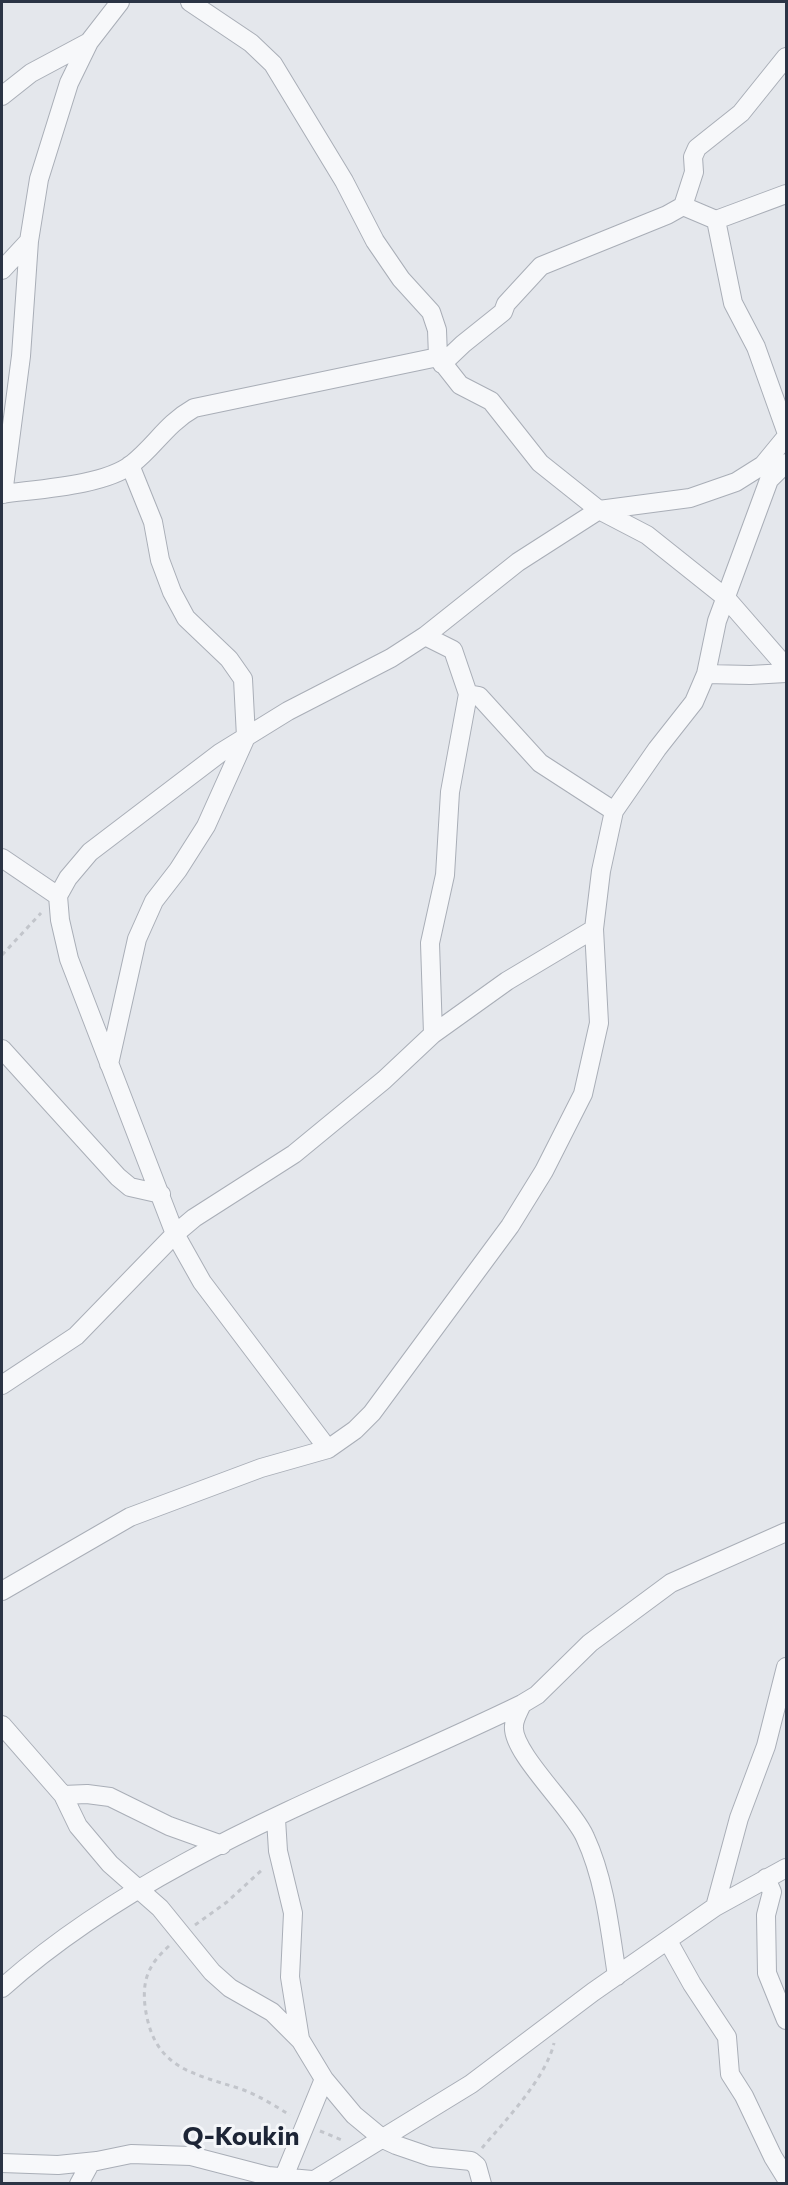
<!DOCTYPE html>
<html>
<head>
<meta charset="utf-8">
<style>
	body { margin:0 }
	#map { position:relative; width:788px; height:2185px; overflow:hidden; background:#e4e7ec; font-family:Commissioner,sans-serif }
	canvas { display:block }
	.frame { position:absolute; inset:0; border:3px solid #2b3445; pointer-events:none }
</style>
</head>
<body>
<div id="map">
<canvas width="788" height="2185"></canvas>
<div class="frame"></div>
</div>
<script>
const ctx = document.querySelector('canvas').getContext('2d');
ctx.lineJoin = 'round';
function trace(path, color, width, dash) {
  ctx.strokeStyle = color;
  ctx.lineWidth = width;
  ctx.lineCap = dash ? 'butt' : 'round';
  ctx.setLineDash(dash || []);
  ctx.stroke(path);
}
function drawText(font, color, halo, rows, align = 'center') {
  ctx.font = font + ' Commissioner,sans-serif';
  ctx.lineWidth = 6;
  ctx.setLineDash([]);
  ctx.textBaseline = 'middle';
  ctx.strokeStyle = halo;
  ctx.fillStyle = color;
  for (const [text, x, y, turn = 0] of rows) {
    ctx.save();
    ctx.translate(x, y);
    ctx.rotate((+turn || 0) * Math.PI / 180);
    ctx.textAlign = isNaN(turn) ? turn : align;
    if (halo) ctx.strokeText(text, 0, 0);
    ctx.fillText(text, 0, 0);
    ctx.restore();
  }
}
const minor = new Path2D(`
	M 190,2 L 251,43 L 273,64 L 344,181 L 375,241 L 401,279 L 431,312 L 437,330 L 438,357 L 460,385 L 491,401 L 540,463 L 599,510 L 647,535 L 726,598 L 786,667
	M 2,96 L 31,73 L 89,42 L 120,2
	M 683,206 L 694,172 L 693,157 L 697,148 L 741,113 L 786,57
	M 716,220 L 733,303 L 756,347 L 786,431
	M 2,270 L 29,241
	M 442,364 L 463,344 L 503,312 L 506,304 L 541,266 L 667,215 L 683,206 L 716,220 L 786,194
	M 2,494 C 37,489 104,486 132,464 C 156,445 166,424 194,408 L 438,357
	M 3,494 L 21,356 L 29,241 L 39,179 L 69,83 L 89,42
	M 425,636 L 453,650 L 468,694 L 450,792 L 445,875 L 430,943 L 433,1034
	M 706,674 L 717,621 L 769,480 L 786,463
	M 468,694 L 479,696 L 540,763 L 614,811
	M 2,858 L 58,896
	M 2,1049 L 118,1177 L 130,1187 L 161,1194
	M 109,1064 L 137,939 L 154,901 L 178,870 L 206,826 L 246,737 L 243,679 L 229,659 L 186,618 L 172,592 L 160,560 L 153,522 L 130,465
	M 2,1385 L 76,1336 L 175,1234 L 194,1218 L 294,1154 L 384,1080 L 433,1034 L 507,981 L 594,929
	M 328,1449 L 202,1282 L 175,1234 L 69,959 L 60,920 L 58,896 L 68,878 L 90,852 L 220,753 L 288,711 L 391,658 L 425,636 L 518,562 L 599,510 L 690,498 L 736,482 L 763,465 L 786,437
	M 2,1591 L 130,1517 L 261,1468 L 328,1449 L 355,1430 L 372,1413 L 510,1226 L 544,1171 L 583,1094 L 599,1023 L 594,929 L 601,871 L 614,811 L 657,749 L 694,702 L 706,674 L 750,675 L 786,673
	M 522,1704 C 519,1711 514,1719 514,1726 C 511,1752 573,1809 585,1837 C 605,1880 610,1930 617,1976
	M 2,1725 L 63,1795 L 78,1826 L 110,1864 L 160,1908 L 212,1972 L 230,1988 L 272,2012 L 301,2041 L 324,2079 L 354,2115 L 383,2139 L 396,2145 L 431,2157 L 471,2161 L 477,2166 L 482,2184
	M 63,1795 L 87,1794 L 110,1797 L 169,1826 L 222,1845
	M 276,1819 L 278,1851 L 293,1913 L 290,1977 L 300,2039
	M 766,1878 L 772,1892 L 766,1915 L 767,1973 L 786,2020
	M 715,1907 L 739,1818 L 766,1746 L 786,1667
	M 668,1941 L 692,1984 L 727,2037 L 730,2074 L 744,2096 L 773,2157 L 786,2178
	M 2,1988 C 150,1856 345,1790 522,1704 L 537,1695 L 590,1643 L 671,1583 L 786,1532
	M 2,2163 L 58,2165 L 97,2161 L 131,2154 L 191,2156 L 268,2176 L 312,2180
	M 79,2184 L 91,2162
	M 281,2184 L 324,2079
	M 308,2184 L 471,2084 L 593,1992 L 715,1907 L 786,1868`);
trace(minor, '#a9aeb7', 20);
trace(new Path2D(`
	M 2,955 L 41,913
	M 195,1925 L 227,1902 L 264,1868
	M 169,1946 C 149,1964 142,1979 145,2006 C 153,2068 191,2073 241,2089 C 258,2095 275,2106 290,2115
	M 320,2131 L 344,2141
	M 482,2148 C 505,2121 546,2078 554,2043`), '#c2c5cb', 3, [4.5, 4.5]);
trace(minor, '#f7f8fa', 18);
drawText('bold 26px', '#1d2536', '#f4f6f9', [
	["Q-Koukin",241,2136]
]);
</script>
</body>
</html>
